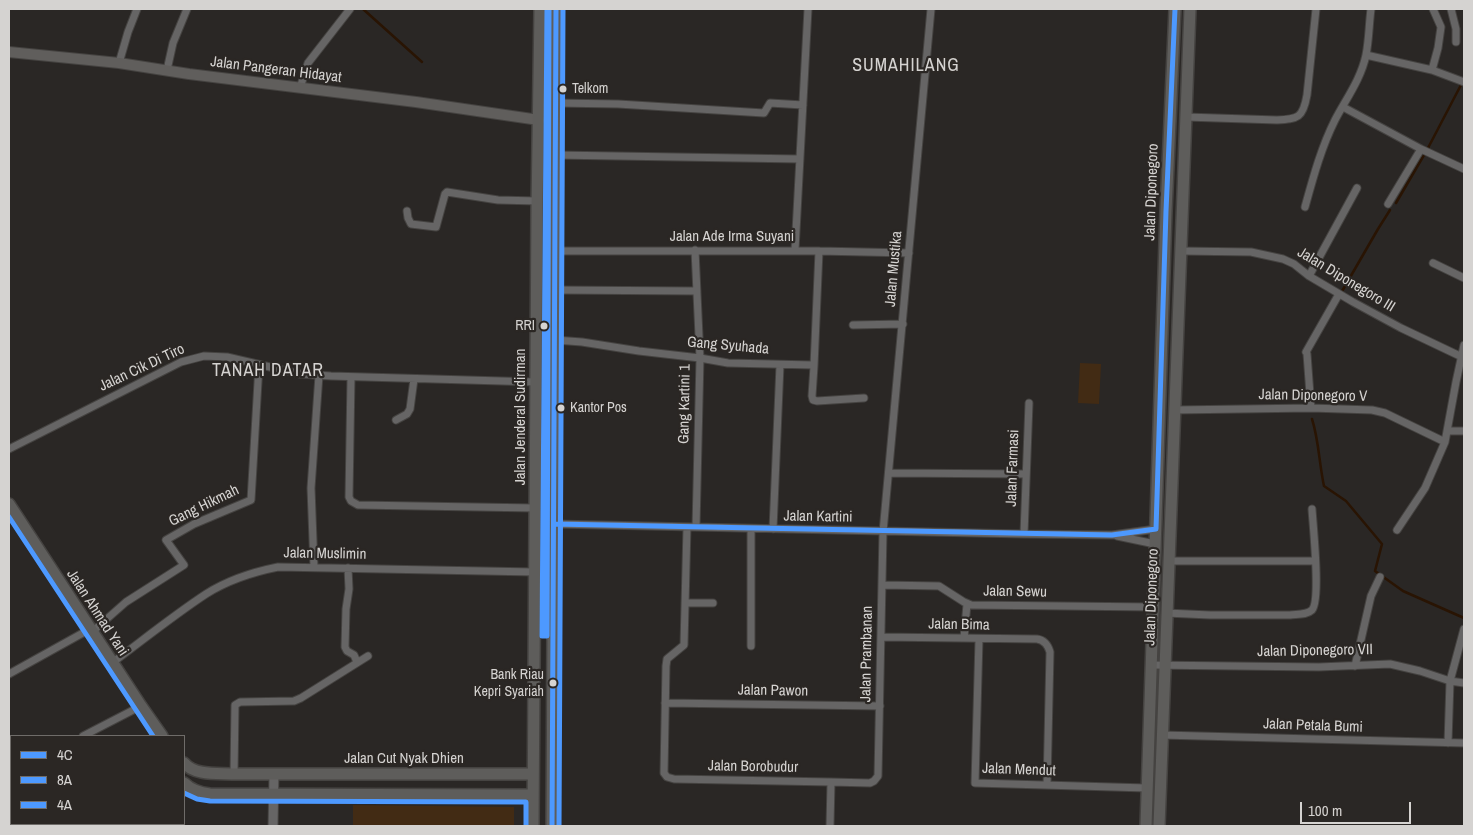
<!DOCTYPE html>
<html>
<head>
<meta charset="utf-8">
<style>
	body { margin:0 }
	#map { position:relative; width:1473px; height:835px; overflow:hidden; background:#2a2725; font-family:"Archivo Narrow",sans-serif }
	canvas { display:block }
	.frame { position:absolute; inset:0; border:10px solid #d5d3d1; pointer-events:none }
	.legend { position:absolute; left:10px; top:735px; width:175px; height:90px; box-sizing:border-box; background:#2b2724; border:1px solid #6f6c69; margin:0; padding:6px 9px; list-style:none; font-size:15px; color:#d5d3d1 }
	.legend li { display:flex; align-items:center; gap:10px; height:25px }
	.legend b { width:25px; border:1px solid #6f6c69 }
	.scale { position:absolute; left:1300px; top:802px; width:111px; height:22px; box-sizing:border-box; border:2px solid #d5d3d1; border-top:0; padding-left:6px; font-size:15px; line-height:18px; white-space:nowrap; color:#d5d3d1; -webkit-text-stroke:4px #2b2724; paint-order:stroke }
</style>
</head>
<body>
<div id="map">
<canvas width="1473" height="835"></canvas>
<div class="frame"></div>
<ul class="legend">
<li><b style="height:6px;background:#4d99ff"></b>4C</li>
<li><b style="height:6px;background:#4d99ff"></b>8A</li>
<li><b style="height:6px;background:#4d99ff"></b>4A</li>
</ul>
<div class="scale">100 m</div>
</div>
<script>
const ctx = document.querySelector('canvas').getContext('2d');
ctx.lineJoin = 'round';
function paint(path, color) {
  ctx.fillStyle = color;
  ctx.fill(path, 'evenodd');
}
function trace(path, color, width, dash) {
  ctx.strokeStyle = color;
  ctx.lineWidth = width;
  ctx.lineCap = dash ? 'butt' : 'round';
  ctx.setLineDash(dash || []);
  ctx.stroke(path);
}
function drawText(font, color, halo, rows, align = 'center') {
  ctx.font = font + ' "Archivo Narrow",sans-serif';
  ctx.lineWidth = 4.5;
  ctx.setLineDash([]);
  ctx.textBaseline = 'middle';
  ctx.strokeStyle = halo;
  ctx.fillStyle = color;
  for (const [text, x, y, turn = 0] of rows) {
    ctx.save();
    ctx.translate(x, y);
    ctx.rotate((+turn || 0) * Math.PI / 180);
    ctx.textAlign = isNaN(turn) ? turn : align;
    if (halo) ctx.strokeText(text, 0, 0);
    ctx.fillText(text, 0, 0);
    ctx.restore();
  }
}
paint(new Path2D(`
	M 1080,363 L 1101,364 L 1099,404 L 1078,403 Z
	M 353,805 L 514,807 L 514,826 L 353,826 Z`), '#422b14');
trace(new Path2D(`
	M 363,9 L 422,62
	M 1428,148 L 1462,83
	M 1396,203 L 1424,155
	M 1341,293 L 1378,229 L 1390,210
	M 1312,419 C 1319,441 1319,463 1324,486 L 1346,501 L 1382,544 L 1375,571 L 1403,591 L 1464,618`), '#291403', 2.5);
const minor = new Path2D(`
	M 1451,9 L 1456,29 L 1456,42
	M 1366,55 L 1432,70 L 1464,82
	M 119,63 L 128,32 L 137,9
	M 167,70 L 173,43 L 187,9
	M 1432,70 L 1438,48 L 1441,27 L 1433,9
	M 300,88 L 308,63 L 350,9
	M 556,103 L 618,104 L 764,113 L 770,103 L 803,105
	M 1343,107 L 1421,149 L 1464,169
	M 1186,117 L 1277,120 C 1298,119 1303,118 1307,95 L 1316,9
	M 555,155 L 800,159
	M 1388,204 L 1421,149
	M 1305,207 C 1313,178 1321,148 1335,120 C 1346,99 1361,79 1366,55 C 1369,40 1369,24 1371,9
	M 407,211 L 408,218 L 411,224 L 436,227 L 445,194 L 447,192 L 498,200 L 537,201
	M 695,250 L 700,358 L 696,527
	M 795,250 L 808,9
	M 555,251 L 819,251 L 909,253
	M 1181,251 L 1251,252 L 1283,259 L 1294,264 L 1309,276 L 1353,302 L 1401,328 L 1462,357
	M 1433,263 L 1464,278
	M 1309,276 L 1357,188
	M 555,290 L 697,291
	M 853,325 L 903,324
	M 555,340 L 582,342 L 639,351 L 700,358 L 728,363 L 813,365 L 814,366 L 812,396 L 813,400 L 817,401 L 864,398
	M 1306,352 L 1339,294
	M 1307,354 L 1311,408
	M 814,366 L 819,251
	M 351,377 L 349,497 L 351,501 L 358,505 L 535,508
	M 1174,410 L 1311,408 L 1372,410 L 1385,413 L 1445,442
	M 396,420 L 407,414 L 410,409 L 414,379
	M 1447,431 L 1464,431
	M 9,449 L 181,362 L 204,356 L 227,357 L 300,374 L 331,376 L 536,382
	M 889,473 L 1026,474
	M 554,524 L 1024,534 L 1112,535 L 1156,529
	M 687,527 L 684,645 L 667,659 L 666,666 L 664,773 L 667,777 L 674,779 L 831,782
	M 773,529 L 780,365
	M 1397,530 L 1425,488 L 1445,442 L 1456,382 L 1464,345
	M 1024,534 L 1029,403
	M 1117,536 L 1155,544
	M 1169,561 L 1315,561
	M 314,567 L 311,488 L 319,375
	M 348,568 L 349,589 L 346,609 L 345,647 L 347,651 L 354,655 L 357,662
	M 883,585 L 939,586 L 964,602 L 971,605 L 1153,607
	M 685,603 L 713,603
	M 1166,613 L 1210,615 L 1290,615 C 1297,614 1307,615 1312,610 C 1321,600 1313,526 1312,509
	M 92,632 L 126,602 L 184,565 L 166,540 L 194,524 L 251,500 L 259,365
	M 881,637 L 1037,639 C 1044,640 1048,645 1050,652 L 1047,785
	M 964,638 L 967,604
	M 979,639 L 975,783 L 1147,788
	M 751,646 L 751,529
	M 112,663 C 143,640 174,615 206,594 C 228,580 253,572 278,567 L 535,572
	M 1150,665 L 1319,667 L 1390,664 L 1420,671 L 1450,681 L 1464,683
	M 1355,666 L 1371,596 L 1380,577
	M 9,674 L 90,629
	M 665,703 L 880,706
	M 1162,735 L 1464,743
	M 83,736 L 141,706
	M 1448,743 L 1450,681 L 1464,629
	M 234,774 L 235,705 L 240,702 L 294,701 L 301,698 L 368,656
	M 9,775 L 11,774
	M 98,826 L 102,824
	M 830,826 L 831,782 L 870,783 L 874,781 L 878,776 L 883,532 L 931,9`);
const tertiary = new Path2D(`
	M 273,826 L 274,774`);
const secondary = new Path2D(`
	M 9,52 L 119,63 L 189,74 L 416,102 L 539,120`);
const primary = new Path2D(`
	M 9,504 L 141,706 L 162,736
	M 184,763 C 195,776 218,773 234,774 L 533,774
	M 184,783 C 191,790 200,793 210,794 L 533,795
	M 533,826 L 537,209 L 540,9
	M 552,826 L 556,9
	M 1146,826 L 1166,211 L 1175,9
	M 1159,826 L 1190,9`);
trace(minor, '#454341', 9);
trace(tertiary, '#454341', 11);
trace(secondary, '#454341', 12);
trace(primary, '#454341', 14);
trace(minor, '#666565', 7);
trace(tertiary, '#666565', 9);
trace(secondary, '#605e5c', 10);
trace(primary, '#5e5d5b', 11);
trace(new Path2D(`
	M 554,524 L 1112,535 L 1156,529 L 1166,211 L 1175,9
	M 552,826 L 556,9`), '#4d99ff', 5);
trace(new Path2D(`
	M 9,517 L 153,736
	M 184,793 L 197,799 L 210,801 L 526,802 L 526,826
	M 559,826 L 563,9`), '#4d99ff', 5);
trace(new Path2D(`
	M 547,9 L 542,636 L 547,636 L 549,9`), '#4d99ff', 5);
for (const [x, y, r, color] of [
	[563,89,4.5,"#d5d3d1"],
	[544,326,4.5,"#d5d3d1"],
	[561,408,4.5,"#d5d3d1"],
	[553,683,4.5,"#d5d3d1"]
]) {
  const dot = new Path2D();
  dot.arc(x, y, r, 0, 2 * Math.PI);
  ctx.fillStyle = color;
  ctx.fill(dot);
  trace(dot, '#2b2724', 2);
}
drawText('14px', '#d5d3d1', '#2b2724', [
	["Telkom",572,89],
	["RRI",535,326,"right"],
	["Kantor Pos",570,408],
	["Bank Riau",544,675,"right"],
	["Kepri Syariah",544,692,"right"]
], 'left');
drawText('15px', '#d5d3d1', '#2b2724', [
	["Jalan Pangeran Hidayat",276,70,7],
	["Jalan Diponegoro",1152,192,-88],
	["Jalan Ade Irma Suyani",732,237],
	["Jalan Mustika",894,269,-85],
	["Jalan Diponegoro III",1346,280,31],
	["Gang Syuhada",728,346,5],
	["Jalan Cik Di Tiro",142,368,-25],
	["Jalan Diponegoro V",1313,396,1],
	["Gang Kartini 1",685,404,-89],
	["Jalan Jenderal Sudirman",521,417,-90],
	["Jalan Farmasi",1013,468,-88],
	["Gang Hikmah",204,506,-26],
	["Jalan Kartini",818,517,1],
	["Jalan Muslimin",325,554,1],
	["Jalan Sewu",1015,592,1],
	["Jalan Diponegoro",1152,597,-88],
	["Jalan Ahmad Yani",97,613,57],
	["Jalan Bima",959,625,1],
	["Jalan Diponegoro VII",1315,651,-1],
	["Jalan Prambanan",867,654,-89],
	["Jalan Pawon",773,691,1],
	["Jalan Petala Bumi",1313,726,2],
	["Jalan Cut Nyak Dhien",404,759],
	["Jalan Borobudur",753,767,1],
	["Jalan Mendut",1019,770,2]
]);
ctx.letterSpacing = '1px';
drawText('18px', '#d5d3d1', '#2b2724', [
	["SUMAHILANG",906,66],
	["TANAH DATAR",268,371]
]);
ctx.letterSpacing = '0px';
</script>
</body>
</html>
